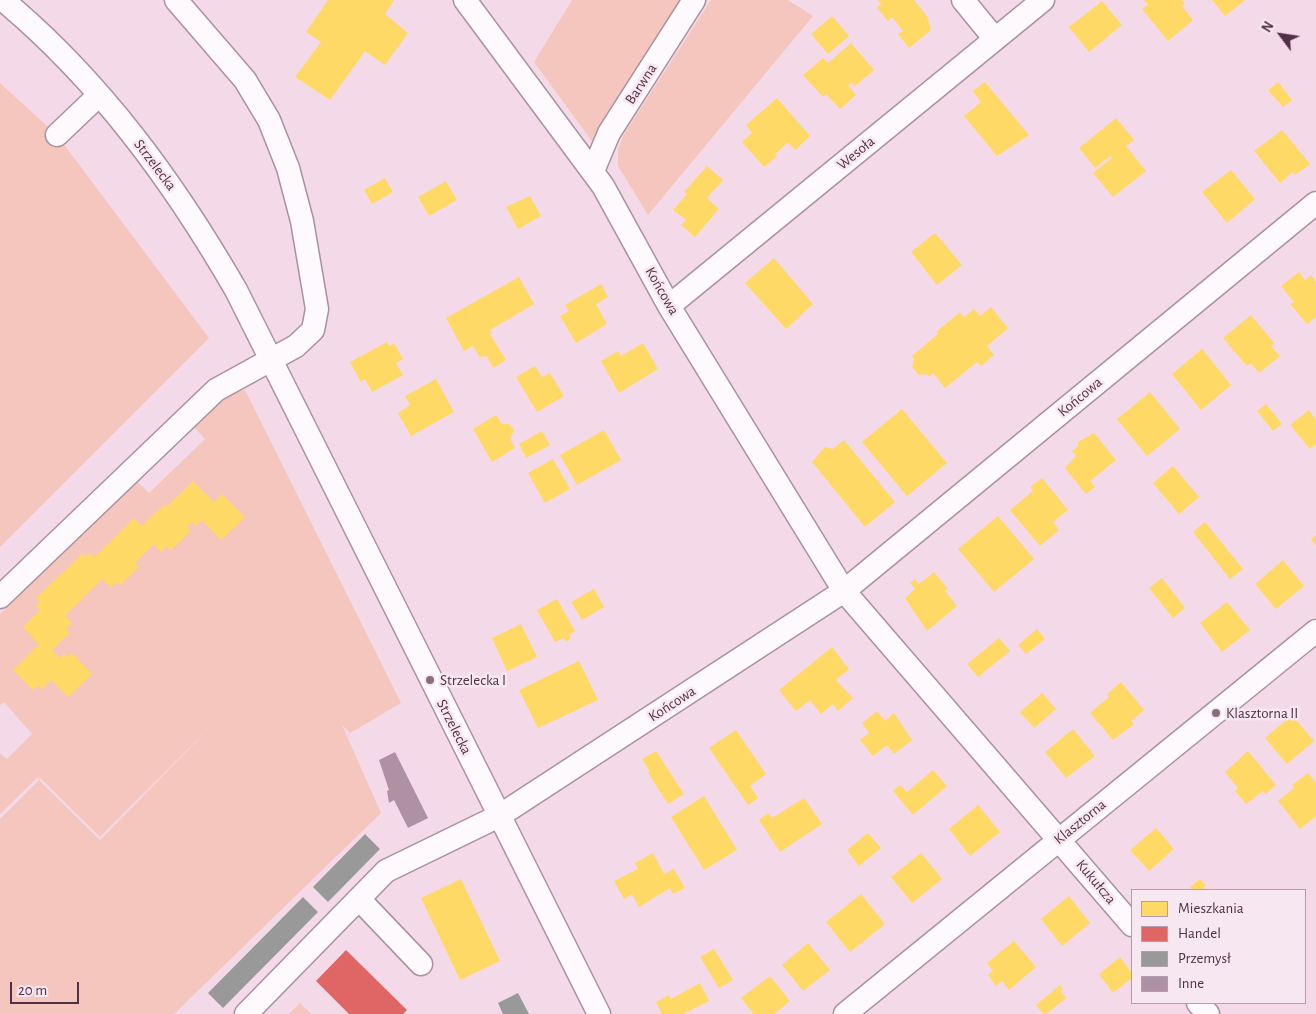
<!DOCTYPE html>
<html>
<head>
<meta charset="utf-8">
<style>
	body { margin:0 }
	#map { position:relative; width:1316px; height:1014px; overflow:hidden; background:#f4dae9; font-family:"Alegreya Sans",sans-serif }
	canvas { display:block }
	.legend { position:absolute; left:1131px; top:889px; width:175px; height:115px; box-sizing:border-box; background:#f7e7f0; border:1px solid #b49eab; margin:0; padding:6px 9px; list-style:none; font-size:15px; color:#503144 }
	.legend li { display:flex; align-items:center; gap:10px; height:25px }
	.legend b { width:25px; border:1px solid #b49eab }
	.north { position:absolute; left:1256px; top:10px; width:50px; height:50px; -webkit-text-stroke:4px #f7e7f0; paint-order:stroke; rotate:301deg; font-size:14px; font-weight:700; line-height:20px; text-align:center; color:#503144 }
	.north::after { content:''; display:block; margin:auto; width:18px; height:22px; background:#503144; clip-path:polygon(50% 0,100% 100%,50% 72%,0 100%) }
	.scale { position:absolute; left:10px; top:982px; width:69px; height:22px; box-sizing:border-box; border:2px solid #503144; border-top:0; padding-left:6px; font-size:15px; line-height:18px; white-space:nowrap; color:#503144; -webkit-text-stroke:4px #f7e7f0; paint-order:stroke }
</style>
</head>
<body>
<div id="map">
<canvas width="1316" height="1014"></canvas>
<ul class="legend">
<li><b style="height:14px;background:#ffd966"></b>Mieszkania</li>
<li><b style="height:14px;background:#e06666"></b>Handel</li>
<li><b style="height:14px;background:#999"></b>Przemysł</li>
<li><b style="height:14px;background:#af91a4"></b>Inne</li>
</ul>
<div class="north">N</div>
<div class="scale">20 m</div>
</div>
<script>
const ctx = document.querySelector('canvas').getContext('2d');
ctx.lineJoin = 'round';
function paint(path, color) {
  ctx.fillStyle = color;
  ctx.fill(path, 'evenodd');
}
function trace(path, color, width, dash) {
  ctx.strokeStyle = color;
  ctx.lineWidth = width;
  ctx.lineCap = dash ? 'butt' : 'round';
  ctx.setLineDash(dash || []);
  ctx.stroke(path);
}
function drawText(font, color, halo, rows, align = 'center') {
  ctx.font = font + ' "Alegreya Sans",sans-serif';
  ctx.lineWidth = 5;
  ctx.setLineDash([]);
  ctx.textBaseline = 'middle';
  ctx.strokeStyle = halo;
  ctx.fillStyle = color;
  for (const [text, x, y, turn = 0] of rows) {
    ctx.save();
    ctx.translate(x, y);
    ctx.rotate((+turn || 0) * Math.PI / 180);
    ctx.textAlign = isNaN(turn) ? turn : align;
    if (halo) ctx.strokeText(text, 0, 0);
    ctx.fillText(text, 0, 0);
    ctx.restore();
  }
}
paint(new Path2D(`
	M 572,0 L 682,0 L 594,144 L 534,62 Z
	M 711,0 L 788,0 L 813,16 L 648,215 L 618,166 L 618,149 L 624,134 Z
	M 0,83 L 57,135 L 209,338 L 0,547 Z
	M 245,390 L 401,703 L 350,733 L 342,725 L 381,813 L 174,1014 L 0,1014 L 0,819 L 39,780 L 100,840 L 216,721 L 100,837 L 41,779 L 37,778 L 0,814 L 0,753 L 7,759 L 32,734 L 4,702 L 0,705 L 0,614 L 135,479 L 149,493 L 205,439 L 192,425 L 222,398 Z
	M 300,1003 L 311,1014 L 289,1014 Z`), '#f5c6be');
paint(new Path2D(`
	M 328,0 L 394,0 L 385,14 L 408,33 L 385,65 L 365,51 L 330,100 L 295,77 L 321,42 L 306,32 Z
	M 878,0 L 914,0 L 927,16 L 931,30 L 909,48 L 898,34 L 903,31 L 892,17 L 888,21 L 877,8 L 881,4 Z
	M 1144,0 L 1182,0 L 1185,4 L 1182,6 L 1193,20 L 1168,41 L 1142,9 L 1148,5 Z
	M 1212,0 L 1245,0 L 1225,16 Z
	M 1102,1 L 1122,25 L 1089,52 L 1069,27 Z
	M 832,16 L 849,36 L 828,54 L 811,34 Z
	M 851,43 L 874,70 L 855,86 L 852,82 L 848,85 L 856,95 L 840,109 L 826,94 L 823,97 L 803,75 L 823,58 L 828,63 Z
	M 985,82 L 1029,135 L 997,156 L 964,116 L 981,102 L 973,91 Z
	M 1278,82 L 1292,100 L 1283,107 L 1268,90 Z
	M 777,98 L 810,136 L 795,150 L 788,142 L 775,154 L 777,156 L 764,167 L 742,142 L 752,133 L 746,125 Z
	M 1116,118 L 1134,140 L 1126,146 L 1146,171 L 1113,197 L 1093,173 L 1112,158 L 1110,156 L 1095,168 L 1079,148 Z
	M 1282,130 L 1310,164 L 1295,175 L 1293,172 L 1280,183 L 1254,151 Z
	M 707,166 L 723,180 L 707,198 L 719,209 L 695,237 L 681,225 L 686,220 L 673,210 L 687,194 L 684,192 Z
	M 1231,170 L 1255,199 L 1227,223 L 1202,192 Z
	M 385,178 L 393,192 L 372,204 L 364,190 Z
	M 446,181 L 457,200 L 429,216 L 418,197 Z
	M 530,196 L 541,216 L 518,229 L 506,207 Z
	M 935,233 L 962,265 L 937,285 L 911,252 Z
	M 774,258 L 813,304 L 786,329 L 745,283 Z
	M 1299,272 L 1305,280 L 1311,275 L 1316,282 L 1316,317 L 1307,324 L 1290,304 L 1294,302 L 1281,286 Z
	M 519,277 L 534,304 L 490,330 L 492,333 L 490,334 L 506,360 L 493,368 L 487,356 L 480,357 L 473,346 L 464,351 L 446,318 Z
	M 601,284 L 608,297 L 596,304 L 607,324 L 576,343 L 560,316 L 569,311 L 565,305 Z
	M 991,307 L 1008,328 L 987,346 L 994,355 L 981,366 L 977,362 L 945,388 L 933,373 L 929,377 L 927,374 L 919,375 L 912,367 L 914,359 L 912,356 L 938,334 L 936,332 L 960,312 L 964,317 L 974,309 L 980,316 Z
	M 1251,315 L 1274,343 L 1271,346 L 1280,356 L 1259,373 L 1251,363 L 1247,366 L 1223,338 Z
	M 387,342 L 389,346 L 394,343 L 403,359 L 396,363 L 403,375 L 372,392 L 365,379 L 361,382 L 350,362 Z
	M 643,343 L 658,369 L 619,393 L 601,361 L 618,351 L 621,356 Z
	M 1202,349 L 1231,385 L 1201,410 L 1172,374 Z
	M 535,366 L 542,377 L 550,373 L 564,396 L 537,412 L 516,377 Z
	M 436,379 L 454,412 L 411,436 L 398,413 L 410,405 L 405,396 Z
	M 1150,392 L 1180,429 L 1147,456 L 1117,419 Z
	M 1266,404 L 1282,424 L 1273,431 L 1257,411 Z
	M 902,409 L 947,463 L 907,496 L 862,442 Z
	M 1309,410 L 1316,420 L 1316,444 L 1310,449 L 1290,425 Z
	M 496,415 L 502,424 L 509,424 L 514,430 L 510,439 L 515,448 L 492,462 L 473,429 Z
	M 604,430 L 621,460 L 577,485 L 560,455 Z
	M 542,431 L 550,445 L 526,458 L 519,444 Z
	M 1094,433 L 1116,460 L 1090,481 L 1095,487 L 1086,494 L 1065,468 L 1076,456 L 1072,451 L 1078,446 L 1078,442 Z
	M 844,440 L 895,502 L 865,527 L 812,462 L 825,447 L 833,449 Z
	M 553,459 L 570,489 L 545,503 L 528,473 Z
	M 1173,466 L 1199,497 L 1179,514 L 1153,483 Z
	M 1042,478 L 1068,510 L 1053,522 L 1059,530 L 1040,546 L 1010,510 L 1033,491 L 1030,487 Z
	M 193,481 L 214,502 L 222,494 L 245,517 L 221,540 L 202,520 L 195,526 L 192,522 L 187,527 L 191,531 L 171,550 L 167,546 L 161,552 L 154,544 L 135,563 L 139,567 L 120,585 L 117,582 L 111,587 L 102,579 L 65,616 L 72,623 L 66,629 L 70,633 L 52,650 L 60,658 L 64,654 L 67,657 L 72,653 L 92,674 L 68,697 L 51,680 L 42,689 L 39,685 L 33,690 L 13,670 L 39,644 L 23,627 L 40,610 L 36,606 L 40,602 L 36,598 L 83,553 L 86,557 L 90,553 L 94,557 L 134,518 L 142,526 L 164,505 L 166,507 Z
	M 998,516 L 1034,559 L 994,592 L 958,549 Z
	M 1205,522 L 1243,569 L 1230,579 L 1193,532 Z
	M 1316,535 L 1316,545 L 1311,539 Z
	M 1283,560 L 1304,586 L 1276,609 L 1255,584 Z
	M 934,572 L 948,589 L 945,591 L 957,606 L 927,631 L 905,598 L 915,589 L 910,583 L 915,579 L 919,584 Z
	M 1162,578 L 1185,608 L 1173,618 L 1149,588 Z
	M 594,589 L 604,607 L 582,620 L 571,602 Z
	M 557,599 L 575,631 L 569,635 L 571,638 L 566,642 L 564,638 L 555,642 L 537,610 Z
	M 1227,602 L 1250,630 L 1222,652 L 1200,623 Z
	M 521,624 L 537,657 L 507,671 L 492,638 Z
	M 1037,629 L 1045,639 L 1026,654 L 1018,645 Z
	M 999,638 L 1010,651 L 978,677 L 967,664 Z
	M 832,647 L 849,669 L 836,680 L 853,698 L 838,711 L 833,704 L 821,714 L 810,700 L 796,711 L 779,690 Z
	M 579,661 L 598,700 L 538,728 L 519,690 Z
	M 1121,682 L 1144,710 L 1131,721 L 1134,724 L 1113,740 L 1090,713 L 1109,697 L 1107,694 Z
	M 1042,693 L 1056,709 L 1034,728 L 1020,712 Z
	M 877,711 L 885,721 L 894,713 L 912,740 L 894,754 L 887,745 L 873,756 L 860,740 L 869,733 L 862,723 Z
	M 1292,715 L 1314,741 L 1287,764 L 1265,738 Z
	M 1073,729 L 1095,756 L 1066,778 L 1045,752 Z
	M 736,730 L 766,774 L 750,786 L 758,798 L 748,805 L 709,748 Z
	M 656,751 L 684,794 L 668,804 L 648,773 L 650,772 L 642,759 Z
	M 1248,751 L 1276,785 L 1266,794 L 1263,791 L 1246,804 L 1235,791 L 1238,788 L 1225,772 Z
	M 933,770 L 947,786 L 913,815 L 893,791 L 900,785 L 907,792 Z
	M 1308,773 L 1316,783 L 1316,816 L 1300,829 L 1278,801 L 1294,788 L 1292,785 Z
	M 704,796 L 737,850 L 704,870 L 671,817 Z
	M 804,798 L 822,824 L 780,852 L 759,820 L 768,813 L 772,818 Z
	M 978,805 L 1000,832 L 970,856 L 949,829 Z
	M 1156,828 L 1174,849 L 1149,871 L 1130,850 Z
	M 868,833 L 881,848 L 859,866 L 847,850 Z
	M 653,853 L 664,874 L 674,869 L 685,888 L 673,894 L 670,888 L 639,907 L 632,894 L 624,899 L 614,881 L 638,869 L 635,863 Z
	M 921,853 L 942,879 L 912,903 L 891,877 Z
	M 461,879 L 500,961 L 460,980 L 421,898 Z
	M 1200,879 L 1206,886 L 1203,888 L 1204,890 L 1192,890 L 1190,887 Z
	M 861,894 L 885,924 L 850,952 L 826,922 Z
	M 1069,896 L 1090,923 L 1062,946 L 1041,919 Z
	M 1014,941 L 1036,967 L 1009,990 L 1002,981 L 996,986 L 988,975 L 993,971 L 987,963 Z
	M 808,943 L 830,970 L 803,991 L 782,965 Z
	M 714,949 L 733,980 L 719,988 L 700,957 Z
	M 1120,957 L 1132,973 L 1132,978 L 1113,993 L 1099,974 Z
	M 770,976 L 790,1001 L 774,1014 L 754,1014 L 741,998 Z
	M 700,983 L 709,1001 L 683,1014 L 662,1014 L 656,1002 L 669,995 L 671,999 Z
	M 1060,985 L 1063,989 L 1060,991 L 1066,998 L 1046,1014 L 1043,1014 L 1036,1005 Z`), '#ffd966');
paint(new Path2D(`
	M 346,950 L 407,1010 L 403,1014 L 349,1014 L 316,981 Z`), '#e06666');
paint(new Path2D(`
	M 365,834 L 380,849 L 328,902 L 313,887 Z
	M 303,897 L 318,912 L 223,1008 L 208,993 Z
	M 518,993 L 529,1014 L 503,1014 L 498,1003 Z`), '#999');
paint(new Path2D(`
	M 395,752 L 428,818 L 408,828 L 394,800 L 389,803 L 387,791 L 389,790 L 379,760 Z`), '#af91a4');
const minor = new Path2D(`
	M 3,0 C 100,81 173,181 236,290 L 599,1014
	M 465,0 L 603,186 L 669,306 L 844,591 L 1132,925
	M 963,0 L 995,39
	M 57,135 L 99,95
	M 593,171 L 609,133 L 694,0
	M 669,306 L 1043,0
	M 0,597 L 216,390 L 296,346 L 313,330 L 317,309 L 302,221 L 288,168 L 269,120 L 245,80 L 176,0
	M 359,899 L 421,964
	M 1198,1003 L 1208,1014
	M 246,1014 L 386,871 L 499,816 L 844,591 L 1316,203
	M 845,1014 L 1316,631`);
trace(minor, '#a9919f', 25);
trace(minor, '#fdf9fc', 22);
for (const [x, y, r, color] of [
	[430,680,5,"#896c7e"],
	[1216,713,5,"#896c7e"]
]) {
  const dot = new Path2D();
  dot.arc(x, y, r, 0, 2 * Math.PI);
  ctx.fillStyle = color;
  ctx.fill(dot);
  trace(dot, '#f7e7f0', 2);
}
drawText('15px', '#503144', '#f7e7f0', [
	["Barwna",641,84,-57],
	["Wesoła",856,153,-39],
	["Strzelecka",155,165,53],
	["Końcowa",662,291,60],
	["Końcowa",1080,397,-40],
	["Końcowa",672,704,-33],
	["Strzelecka",454,727,63],
	["Klasztorna",1080,822,-39],
	["Kukułcza",1096,882,50]
]);
drawText('15px', '#503144', '#f7e7f0', [
	["Strzelecka I",440,680],
	["Klasztorna II",1226,713]
], 'left');
</script>
</body>
</html>
